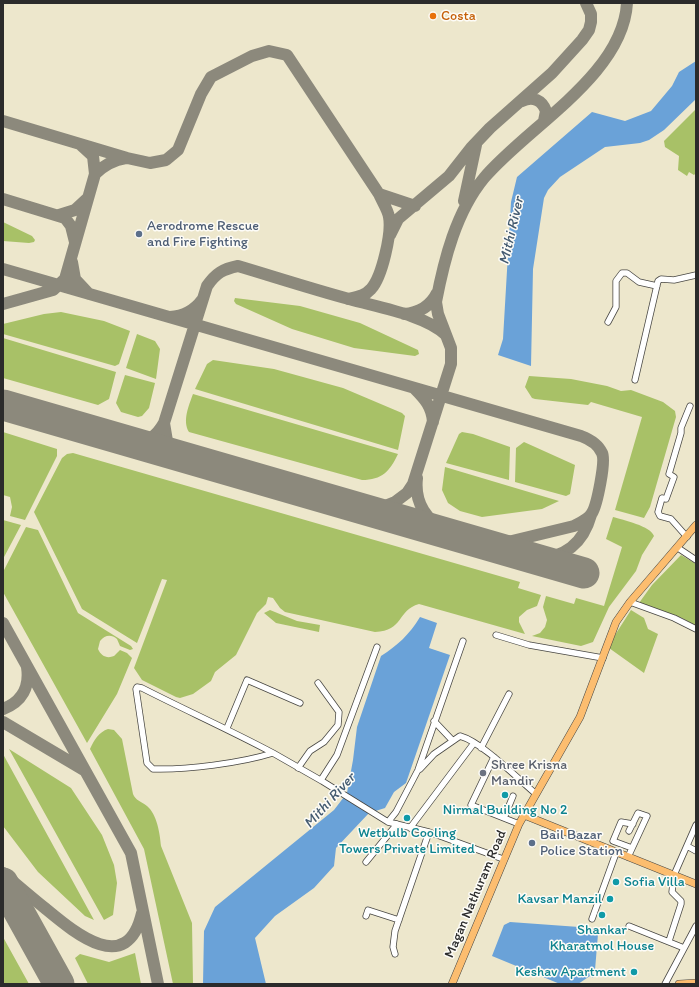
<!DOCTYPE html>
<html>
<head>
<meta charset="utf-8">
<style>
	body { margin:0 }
	#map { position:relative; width:699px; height:987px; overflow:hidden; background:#ede7cc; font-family:Itim,sans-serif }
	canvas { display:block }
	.frame { position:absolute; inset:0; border:4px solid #2b2b2b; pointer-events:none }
</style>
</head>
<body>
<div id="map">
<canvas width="699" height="987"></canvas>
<div class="frame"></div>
</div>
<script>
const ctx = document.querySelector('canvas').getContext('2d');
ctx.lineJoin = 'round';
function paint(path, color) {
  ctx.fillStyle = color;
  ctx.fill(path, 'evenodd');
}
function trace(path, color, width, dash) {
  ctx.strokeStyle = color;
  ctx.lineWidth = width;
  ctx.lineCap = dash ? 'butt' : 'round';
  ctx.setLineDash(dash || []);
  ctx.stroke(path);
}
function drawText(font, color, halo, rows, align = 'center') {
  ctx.font = font + ' Itim,sans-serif';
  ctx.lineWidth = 3;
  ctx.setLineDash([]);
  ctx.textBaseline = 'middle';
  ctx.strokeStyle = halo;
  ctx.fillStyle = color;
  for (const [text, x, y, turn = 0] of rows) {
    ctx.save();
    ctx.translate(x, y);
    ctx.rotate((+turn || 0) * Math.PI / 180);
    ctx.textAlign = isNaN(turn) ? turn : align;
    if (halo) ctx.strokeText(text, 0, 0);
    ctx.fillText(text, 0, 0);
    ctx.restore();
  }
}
paint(new Path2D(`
	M 696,109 L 696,173 L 694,175 L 689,172 L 687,176 L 678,170 L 679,156 L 665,147 L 664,141 Z
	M 3,222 L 32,236 L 35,240 L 34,242 L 29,243 L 3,241 Z
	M 235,298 L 300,306 L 360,323 L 418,350 L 419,354 L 415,356 L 354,348 L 292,329 L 236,304 L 234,301 Z
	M 61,312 L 104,321 L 130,331 L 119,364 L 115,366 L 3,334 L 3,324 L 44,314 Z
	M 137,334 L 155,341 L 160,349 L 156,379 L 126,368 Z
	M 3,338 L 116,372 L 109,399 L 98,405 L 3,378 Z
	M 213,360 L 274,369 L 343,388 L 402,413 L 405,416 L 398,450 L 195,389 L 207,364 Z
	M 125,375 L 155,383 L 149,408 L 142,416 L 138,417 L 121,412 L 116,403 Z
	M 529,376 L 571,379 L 607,386 L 621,391 L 631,390 L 663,402 L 675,411 L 676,417 L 650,507 L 644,518 L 615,510 L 642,417 L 591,402 L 588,405 L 535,399 L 532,398 L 525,387 Z
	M 193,394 L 398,454 C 390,471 382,480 362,480 L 189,432 C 182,421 189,405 193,394 Z
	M 3,432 L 57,449 L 57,456 L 25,520 L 10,516 L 12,507 L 10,497 L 3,495 Z
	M 462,432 L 473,434 L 510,447 L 509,480 L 446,463 L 459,434 Z
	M 524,442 L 575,465 L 570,494 L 566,496 L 515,482 L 516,448 Z
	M 73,453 L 520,582 L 518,588 L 541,595 L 537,606 L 527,610 L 519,617 L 519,622 L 525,634 L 419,604 C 397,610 404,631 375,632 L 285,612 L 280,608 L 273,598 L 268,597 L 266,604 L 257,613 L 236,655 L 215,672 L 211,681 L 193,694 L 180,698 L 176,697 L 142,680 L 134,668 L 167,580 L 162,579 L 137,643 L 82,609 L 34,512 L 62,458 L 67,454 Z
	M 445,467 L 559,501 L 542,509 L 482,517 L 460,511 L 448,503 L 442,490 Z
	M 613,517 C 623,520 651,526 654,536 L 642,555 L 636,571 L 609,607 L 593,642 L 581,646 L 532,636 L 540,633 L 545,627 L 547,620 L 543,607 L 546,596 L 574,604 L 576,598 L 604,606 L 622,547 L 606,539 Z
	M 3,520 L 21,525 L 3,559 Z
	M 26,527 L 38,530 L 78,613 L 131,646 L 133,649 L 130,650 L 120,646 L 117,639 C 111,634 105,635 100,641 L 98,649 C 101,656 107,659 114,656 L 120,650 L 127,653 L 132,658 L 117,694 L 87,743 L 3,592 L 3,572 Z
	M 681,555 L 696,564 L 696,626 L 682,618 L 639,603 L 652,585 Z
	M 270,610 L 297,621 L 320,625 L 319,632 L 276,623 L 264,613 Z
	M 631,610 L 644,618 L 648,629 L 658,634 L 644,673 L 609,648 L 615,635 Z
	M 108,729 L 114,730 L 122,739 L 133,794 C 135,800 142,802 147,806 C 157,814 160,834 161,846 L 192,923 L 193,984 L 173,984 L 144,849 L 90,749 C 94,740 99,732 108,729 Z
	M 9,749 L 71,788 L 102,835 L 114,865 L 117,883 L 113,915 L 104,920 Z
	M 3,754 L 94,920 L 85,916 L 38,872 L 3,826 Z
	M 3,937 L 29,984 L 3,984 Z
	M 135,953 L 141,984 L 88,984 L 75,958 L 80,954 L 109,962 Z`), '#a8c167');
paint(new Path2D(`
	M 696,61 L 696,99 L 664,130 L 649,140 L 640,143 L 605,147 L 560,177 L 548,190 L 544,198 L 533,269 L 531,366 L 498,355 L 503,339 L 511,202 L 517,177 L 592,112 L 625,121 L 651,111 L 672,86 L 679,72 Z
	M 420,617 L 437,623 L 429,648 L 450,655 L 406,783 L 394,792 L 385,808 L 369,813 L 336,848 L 334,866 L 314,888 L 275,916 L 255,938 L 266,984 L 203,984 L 204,931 L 215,907 L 334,810 L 347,793 L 353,760 L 357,727 L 381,656 C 398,645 409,635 420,617 Z
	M 510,922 L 593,928 L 598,934 L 595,970 L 593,978 L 590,976 L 578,984 L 560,984 L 492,956 L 504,925 Z`), '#6aa2d8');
trace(new Path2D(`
	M 522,101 C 533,96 542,100 546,111 L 544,121
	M 3,121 L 127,158 L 150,163 L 166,160 L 178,150 L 201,94 L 211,77 L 252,56 L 269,51 L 287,55 L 379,194 C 382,201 388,210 389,217 C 392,233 382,277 371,289 C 365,296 357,297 348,299
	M 81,145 L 93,156 L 95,174
	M 379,194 L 415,206
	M 3,199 L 65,218 L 71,226 L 75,242
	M 464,201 L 476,145
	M 59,215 L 75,210 L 88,198
	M 390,235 L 398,219 L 449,176 L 471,148 L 490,128 L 552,73 L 582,40 L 589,30 L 591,22 L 591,14 L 586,3
	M 72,262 L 75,279 L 89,294
	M 3,269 L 581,436 C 589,439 598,444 602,453 C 606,461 597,505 592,513 C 589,519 580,523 574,526 L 512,541 L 480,543
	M 3,304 L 53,290 L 65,279 L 95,174 C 104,165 113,160 126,158
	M 404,314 C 419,313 430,307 437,293
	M 170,317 C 184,316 194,311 202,300
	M 415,389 C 425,399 432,407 433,422
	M 164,423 L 167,441 L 183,457
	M 132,442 C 148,442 156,437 164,423 L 207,286 C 216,273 223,269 238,266 C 275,277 312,289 349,299 C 377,307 426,315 446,335
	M 417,478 C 414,504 427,520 448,534
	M 360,508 L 380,508 L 395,502 L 407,493 L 413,484 L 451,364 L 451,348 L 438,314 L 436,302 C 444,260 456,212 484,178 C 527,127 623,75 627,3
	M 535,559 C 565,558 583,544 591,515
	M 3,623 L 131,853 L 158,984
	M 3,709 C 22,702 30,687 27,667
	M 3,722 L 84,770
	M 3,873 C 17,885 31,897 46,909 C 75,933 127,977 142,913`), '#8c897c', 12);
trace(new Path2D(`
	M 3,405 L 584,573
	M 3,883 L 59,984`), '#8c897c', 31);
const minor = new Path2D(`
	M 608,322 L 616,307 L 616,281 L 622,273 L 627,273 L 639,282 L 657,286
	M 635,380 L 658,281 L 661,279 L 674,280 L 696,275
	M 687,537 L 671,519 L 660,516 L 658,512 L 662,498 L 666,499 L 674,477 L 669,474 L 681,433 L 681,428 L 690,406
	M 678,548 L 696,560
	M 630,602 L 674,618 L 696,629
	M 496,635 L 529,645 L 603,658
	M 434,721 L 452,740
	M 227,728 L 247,680 L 300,703
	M 481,748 L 509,694
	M 273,753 C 230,730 185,710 142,688 L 137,687 L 136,689 L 147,763 L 153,769 C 187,770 241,763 273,753 L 322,781 L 388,822 L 429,832 L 503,859
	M 494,757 L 471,805 L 519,824
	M 298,768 L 310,751 L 324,742 L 338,725 L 339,712 L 318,683
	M 420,769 L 434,754 L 460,736 C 482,742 517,778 536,794
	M 321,780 L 337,755 L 377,647
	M 504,818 L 513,796
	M 388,822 L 396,812 L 418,770 L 463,641
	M 410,828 L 474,743
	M 687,846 L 696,851
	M 632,848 L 613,841 L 621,822 L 633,824
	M 628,857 L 647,816 L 638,813 L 629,831
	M 366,862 L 397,824
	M 366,916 L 368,910 L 399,920
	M 592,919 L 616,853
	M 629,926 L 684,948
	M 669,941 L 681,904 L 681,901 L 672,892 L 674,875 L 696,825
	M 395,954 L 393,947 L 395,931 L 429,832
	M 665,984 L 696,926`);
const major = new Path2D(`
	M 524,815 L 696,884
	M 452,984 L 519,824 L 580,717 L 616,622 L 630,602 L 696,525
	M 679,984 L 696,983`);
trace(minor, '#484743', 7);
trace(major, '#484743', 8);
trace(minor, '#fff', 5.5);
trace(major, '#fcbd6f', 7);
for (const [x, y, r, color] of [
	[433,16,4,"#e8710a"],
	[139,234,4,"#5c6f8a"],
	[483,773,4,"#6b7280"],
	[505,795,4,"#0f9aa8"],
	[407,818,4,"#0f9aa8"],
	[532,843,4,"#5c6f8a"],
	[616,882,4,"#0f9aa8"],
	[610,899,4,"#0f9aa8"],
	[602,915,4,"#0f9aa8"],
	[634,972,4,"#0f9aa8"]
]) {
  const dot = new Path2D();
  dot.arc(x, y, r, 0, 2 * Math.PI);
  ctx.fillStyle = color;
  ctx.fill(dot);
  trace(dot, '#fdfcf7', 1.5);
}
drawText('14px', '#c56008', '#fdfcf7', [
	["Costa",441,16]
], 'left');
drawText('14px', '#4e5e75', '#fdfcf7', [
	["Aerodrome Rescue",147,226],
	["and Fire Fighting",147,242],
	["Bail Bazar",540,835],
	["Police Station",540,851]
], 'left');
drawText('14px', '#5b616d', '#fdfcf7', [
	["Shree Krisna",491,765],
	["Mandir",491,781]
], 'left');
drawText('14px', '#0d838f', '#fdfcf7', [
	["Nirmal Building No 2",505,810],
	["Wetbulb Cooling",407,833],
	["Towers Private Limited",407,849],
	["Sofia Villa",624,882,"left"],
	["Kavsar Manzil",602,899,"right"],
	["Shankar",602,930],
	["Kharatmol House",602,946],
	["Keshav Apartment",626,972,"right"]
]);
drawText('14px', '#2b2b2b', '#fdfcf7', [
	["Magan Nathuram Road",476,894,-67]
]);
drawText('italic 15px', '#445b70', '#fdfcf7', [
	["Mithi River",512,231,-77],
	["Mithi River",330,801,-48]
]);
</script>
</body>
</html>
